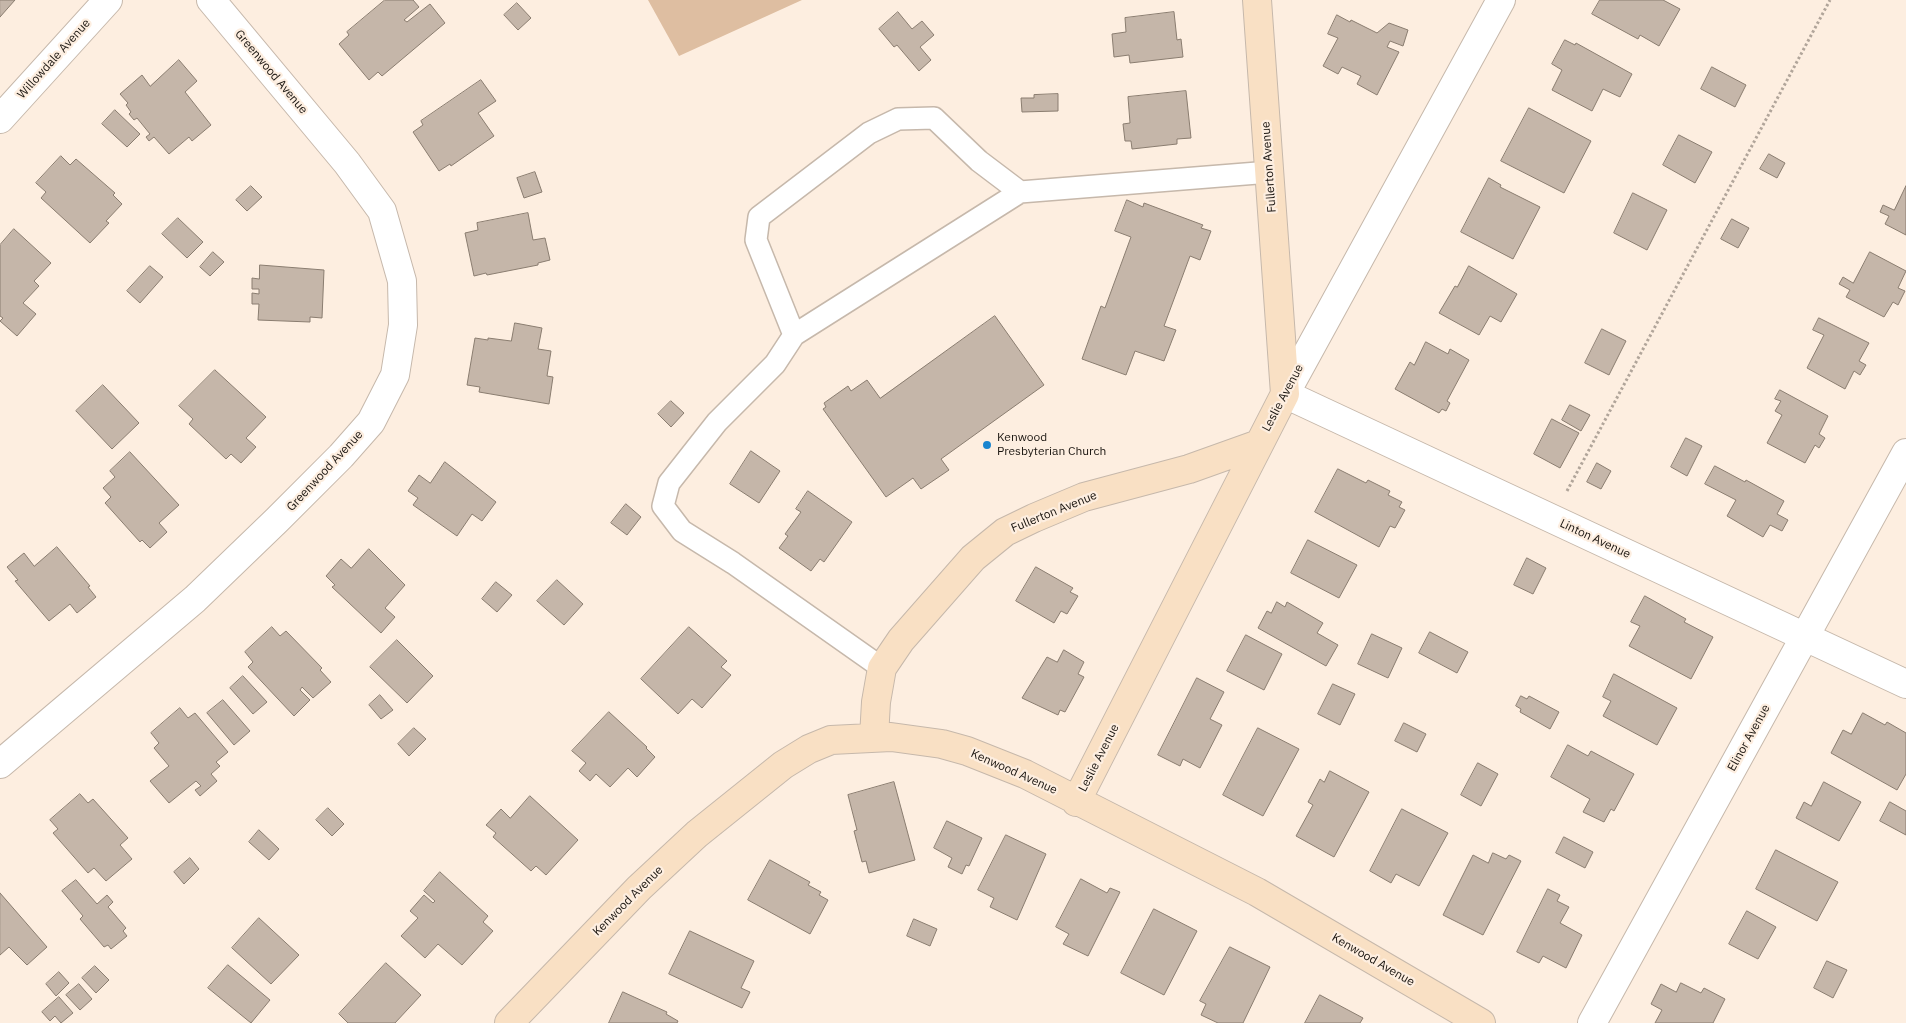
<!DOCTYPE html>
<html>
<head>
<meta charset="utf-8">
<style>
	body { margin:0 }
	canvas { display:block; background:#fdeee0 }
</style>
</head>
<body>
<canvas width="1906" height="1023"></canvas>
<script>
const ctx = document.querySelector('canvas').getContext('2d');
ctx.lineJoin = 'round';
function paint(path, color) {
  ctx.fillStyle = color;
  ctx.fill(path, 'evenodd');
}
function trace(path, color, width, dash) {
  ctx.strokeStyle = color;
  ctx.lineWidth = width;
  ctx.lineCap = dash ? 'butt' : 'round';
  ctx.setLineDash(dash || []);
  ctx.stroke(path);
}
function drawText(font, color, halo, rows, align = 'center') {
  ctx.font = font + ' "IBM Plex Sans",sans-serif';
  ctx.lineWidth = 4.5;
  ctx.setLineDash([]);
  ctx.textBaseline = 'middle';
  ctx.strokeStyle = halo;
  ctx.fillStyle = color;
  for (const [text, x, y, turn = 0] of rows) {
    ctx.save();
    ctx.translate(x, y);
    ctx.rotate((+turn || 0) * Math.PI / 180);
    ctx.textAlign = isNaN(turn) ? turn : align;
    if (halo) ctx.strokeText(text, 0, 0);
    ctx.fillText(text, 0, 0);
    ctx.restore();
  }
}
paint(new Path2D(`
	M 648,0 L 802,0 L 679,56 Z`), '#debea1');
const building = new Path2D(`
	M 0,0 L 15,0 L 0,17 Z
	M 385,0 L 413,0 L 419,7 L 404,20 L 407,22 L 430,4 L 445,23 L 382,76 L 378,72 L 369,80 L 339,44 L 349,35 L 347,32 Z
	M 1600,0 L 1663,0 L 1680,9 L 1659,46 L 1640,35 L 1638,39 L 1592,14 Z
	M 517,3 L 531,18 L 518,30 L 504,15 Z
	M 898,12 L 912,29 L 922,21 L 934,35 L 920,47 L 931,60 L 919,71 L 897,45 L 894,47 L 879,29 Z
	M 1174,12 L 1177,40 L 1181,39 L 1183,57 L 1130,63 L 1129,55 L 1114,57 L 1112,34 L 1126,32 L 1125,18 Z
	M 1337,15 L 1350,22 L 1351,20 L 1377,33 L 1389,23 L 1408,30 L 1403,46 L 1390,41 L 1387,47 L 1399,52 L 1377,95 L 1357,84 L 1361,76 L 1342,67 L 1338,74 L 1323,66 L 1338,38 L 1328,34 Z
	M 1565,40 L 1575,45 L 1576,43 L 1632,74 L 1620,97 L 1603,89 L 1592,111 L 1552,90 L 1562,70 L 1552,64 Z
	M 179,60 L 197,81 L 185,92 L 211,125 L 192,141 L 189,137 L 169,154 L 154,137 L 149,141 L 146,137 L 150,134 L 137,118 L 134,120 L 129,114 L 131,112 L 126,105 L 128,103 L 120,94 L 142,75 L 150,86 Z
	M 1712,67 L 1746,85 L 1735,107 L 1701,89 Z
	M 481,80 L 496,101 L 478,113 L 494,136 L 451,166 L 450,164 L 439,171 L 413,132 L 423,125 L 421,121 Z
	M 1186,91 L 1191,138 L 1177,139 L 1177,144 L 1132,149 L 1131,141 L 1125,141 L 1123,124 L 1130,123 L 1128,97 Z
	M 1058,94 L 1058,111 L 1022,112 L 1021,98 L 1034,98 L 1034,95 Z
	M 1529,108 L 1591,141 L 1564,193 L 1501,161 Z
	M 115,110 L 140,134 L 127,147 L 102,124 Z
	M 1679,135 L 1712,152 L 1695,183 L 1663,165 Z
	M 1769,154 L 1785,163 L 1777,178 L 1760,169 Z
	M 61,156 L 70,165 L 76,159 L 115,193 L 113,195 L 122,204 L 106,221 L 109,223 L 90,243 L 41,198 L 46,192 L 36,183 Z
	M 535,172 L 542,192 L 524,198 L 517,178 Z
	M 1489,178 L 1501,185 L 1500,187 L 1540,207 L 1513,259 L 1461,232 Z
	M 251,186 L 262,197 L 247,211 L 236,200 Z
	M 1906,186 L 1906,235 L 1885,224 L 1889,216 L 1880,212 L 1883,205 L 1894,210 Z
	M 1633,193 L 1667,210 L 1647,250 L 1614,233 Z
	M 1127,200 L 1143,207 L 1144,203 L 1203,225 L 1201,228 L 1211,231 L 1200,260 L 1190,256 L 1164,326 L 1176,330 L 1164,361 L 1135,351 L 1126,375 L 1082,359 L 1101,306 L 1105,308 L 1131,237 L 1115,231 Z
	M 528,213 L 533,240 L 545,238 L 550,260 L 538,263 L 538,265 L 487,275 L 486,273 L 474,276 L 465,233 L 478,230 L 477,223 Z
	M 178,218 L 203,242 L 187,258 L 162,234 Z
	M 1732,219 L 1749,228 L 1738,248 L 1721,239 Z
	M 14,229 L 51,263 L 34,281 L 39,286 L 23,303 L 36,314 L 17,336 L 0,321 L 3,318 L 0,316 L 0,245 Z
	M 213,252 L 224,262 L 210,276 L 200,267 Z
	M 1870,252 L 1906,271 L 1898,288 L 1905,291 L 1898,305 L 1893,302 L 1884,317 L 1846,297 L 1850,290 L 1839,284 L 1843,277 L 1853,283 Z
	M 260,265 L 324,270 L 322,318 L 310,317 L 310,322 L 258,320 L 259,304 L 252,304 L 252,293 L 259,294 L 259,289 L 252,289 L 252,278 L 259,279 Z
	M 150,266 L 163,277 L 140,303 L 127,291 Z
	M 1469,266 L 1517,294 L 1501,322 L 1490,316 L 1479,335 L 1439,313 L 1455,286 L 1457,287 Z
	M 995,316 L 1044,385 L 941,459 L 949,470 L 921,489 L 913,478 L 886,497 L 823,409 L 826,407 L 824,403 L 848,386 L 851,391 L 867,380 L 880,398 Z
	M 1819,318 L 1869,343 L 1859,361 L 1866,365 L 1860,375 L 1854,371 L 1845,389 L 1807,368 L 1824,335 L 1813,330 Z
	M 515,323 L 542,328 L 538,349 L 551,351 L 547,376 L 553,377 L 549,404 L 479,392 L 480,387 L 467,385 L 475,338 L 488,340 L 488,338 L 511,341 Z
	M 1602,329 L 1626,341 L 1609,375 L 1585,363 Z
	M 1426,342 L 1448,354 L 1450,349 L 1469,360 L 1447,401 L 1450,403 L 1446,411 L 1442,409 L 1439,413 L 1395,389 L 1410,362 L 1414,365 Z
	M 215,370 L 266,417 L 246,438 L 256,447 L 241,463 L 231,454 L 226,459 L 189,424 L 193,419 L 179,406 Z
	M 103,385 L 139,423 L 112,449 L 76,411 Z
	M 1780,390 L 1828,416 L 1819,434 L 1825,438 L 1819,448 L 1815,445 L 1805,463 L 1767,443 L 1782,415 L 1775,411 L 1781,401 L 1775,399 Z
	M 671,401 L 684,413 L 671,427 L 658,414 Z
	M 1570,405 L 1590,415 L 1581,431 L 1562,420 Z
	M 1552,419 L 1579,433 L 1560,468 L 1534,454 Z
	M 1686,438 L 1702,446 L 1687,476 L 1671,467 Z
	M 751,451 L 780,471 L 759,503 L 730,484 Z
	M 130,452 L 179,505 L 159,523 L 167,532 L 150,548 L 142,540 L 140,542 L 105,503 L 111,497 L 103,488 L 115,477 L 110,471 Z
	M 445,462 L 496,502 L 482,521 L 472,514 L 457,536 L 413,505 L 418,498 L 408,491 L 419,475 L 430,483 Z
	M 1597,463 L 1611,471 L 1601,489 L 1587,482 Z
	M 1715,466 L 1745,482 L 1746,480 L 1784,501 L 1777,514 L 1788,520 L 1782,531 L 1770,525 L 1763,537 L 1727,516 L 1736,500 L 1705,484 Z
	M 1338,469 L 1366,483 L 1368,480 L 1390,491 L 1388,495 L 1402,502 L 1399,507 L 1405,510 L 1395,528 L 1390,526 L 1379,547 L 1315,512 Z
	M 808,491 L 852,522 L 824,562 L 820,559 L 811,571 L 779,548 L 788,536 L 785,534 L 801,512 L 796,509 Z
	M 626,504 L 641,517 L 627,535 L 611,523 Z
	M 1308,540 L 1357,565 L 1339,598 L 1291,573 Z
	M 57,547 L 90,586 L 88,587 L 96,597 L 77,613 L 70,604 L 49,621 L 15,581 L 18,580 L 7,567 L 24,553 L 34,566 Z
	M 369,549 L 405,585 L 385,608 L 395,617 L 381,633 L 332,587 L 335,585 L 326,576 L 341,559 L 351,568 Z
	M 1527,558 L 1546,568 L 1533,594 L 1514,585 Z
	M 1036,567 L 1073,588 L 1070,592 L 1078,596 L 1067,614 L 1061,611 L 1054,623 L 1016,601 Z
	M 557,580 L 583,604 L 564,625 L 537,601 Z
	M 496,582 L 512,595 L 497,612 L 482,599 Z
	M 1645,596 L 1686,619 L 1684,622 L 1713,637 L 1691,679 L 1629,646 L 1640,626 L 1631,622 Z
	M 1277,602 L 1285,607 L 1287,602 L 1323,623 L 1317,633 L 1338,645 L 1326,666 L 1258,628 L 1267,611 L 1271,613 Z
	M 272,627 L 280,636 L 286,631 L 322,668 L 320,670 L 331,682 L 313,698 L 302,687 L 300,690 L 310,700 L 294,716 L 248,667 L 253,662 L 245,652 Z
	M 689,627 L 727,661 L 721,667 L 731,675 L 702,708 L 692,699 L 678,714 L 641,679 Z
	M 1430,632 L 1468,652 L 1457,673 L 1419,653 Z
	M 1372,634 L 1402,648 L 1388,678 L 1358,664 Z
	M 1246,635 L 1282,654 L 1264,690 L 1227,671 Z
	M 397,640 L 433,676 L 407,703 L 370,667 Z
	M 1064,650 L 1084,662 L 1078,674 L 1084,677 L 1065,712 L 1060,710 L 1058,715 L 1022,698 L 1047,657 L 1057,662 Z
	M 1614,674 L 1677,708 L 1657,745 L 1603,716 L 1611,701 L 1603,697 Z
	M 243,676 L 267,702 L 253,714 L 230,688 Z
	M 1197,678 L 1224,692 L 1210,719 L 1222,725 L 1200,768 L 1183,759 L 1180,766 L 1158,755 Z
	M 1333,684 L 1355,694 L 1340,725 L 1318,714 Z
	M 380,695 L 393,710 L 381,719 L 369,705 Z
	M 1521,696 L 1527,699 L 1529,696 L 1559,712 L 1550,729 L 1520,712 L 1521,709 L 1516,706 Z
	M 223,700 L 250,731 L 234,745 L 207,713 Z
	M 180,708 L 188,718 L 195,713 L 228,752 L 216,762 L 220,766 L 211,774 L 217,781 L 200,796 L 195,790 L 201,786 L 196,781 L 169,803 L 150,781 L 169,766 L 154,748 L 159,743 L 151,733 Z
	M 609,712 L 647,747 L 646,748 L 655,757 L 637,777 L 628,768 L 610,787 L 596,774 L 590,781 L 579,771 L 586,763 L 572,751 Z
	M 1863,713 L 1885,725 L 1887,722 L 1906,733 L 1906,774 L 1897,790 L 1831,753 L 1843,730 L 1851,734 Z
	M 1404,723 L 1426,734 L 1417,752 L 1395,741 Z
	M 414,728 L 426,739 L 409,756 L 398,744 Z
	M 1258,728 L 1299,749 L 1263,816 L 1223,795 Z
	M 1568,745 L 1588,756 L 1591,751 L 1634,774 L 1614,811 L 1611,809 L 1604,822 L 1583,812 L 1590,799 L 1551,777 Z
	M 1478,763 L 1498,774 L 1481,806 L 1461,795 Z
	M 1330,771 L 1369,792 L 1334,857 L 1296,836 L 1313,805 L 1308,802 L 1320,779 L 1324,782 Z
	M 894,782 L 915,860 L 869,873 L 866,861 L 862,862 L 854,831 L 857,830 L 848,795 Z
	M 1824,782 L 1861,802 L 1839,841 L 1796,818 L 1804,802 L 1811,806 Z
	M 80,794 L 88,803 L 93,799 L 128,838 L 120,845 L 132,859 L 106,881 L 94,868 L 88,873 L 53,833 L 58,829 L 50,820 Z
	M 530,796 L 578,840 L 546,875 L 536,866 L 531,871 L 493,837 L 496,833 L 486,825 L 501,809 L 510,818 Z
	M 1890,802 L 1906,811 L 1906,835 L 1880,821 Z
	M 328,808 L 344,824 L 332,836 L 316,820 Z
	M 1402,809 L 1448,833 L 1419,886 L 1396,874 L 1391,883 L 1370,871 Z
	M 947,821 L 982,838 L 969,866 L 966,865 L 962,874 L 948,867 L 952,858 L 934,848 Z
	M 259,830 L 279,849 L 269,860 L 249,842 Z
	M 1006,835 L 1046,854 L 1017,920 L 990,907 L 994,898 L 978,890 Z
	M 1564,837 L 1593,852 L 1585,868 L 1556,853 Z
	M 1776,850 L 1838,882 L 1817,921 L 1756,889 Z
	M 1493,853 L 1506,859 L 1509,855 L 1521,861 L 1483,935 L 1443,915 L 1473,855 L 1488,863 Z
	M 190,858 L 199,869 L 184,884 L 174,872 Z
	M 770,860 L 810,882 L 808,885 L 821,892 L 819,895 L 828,900 L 810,934 L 748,900 Z
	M 440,872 L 488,916 L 483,922 L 493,931 L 462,965 L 438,944 L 425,958 L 401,936 L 418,918 L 410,911 L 424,895 L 433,903 L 435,901 L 424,891 Z
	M 1081,879 L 1107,893 L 1110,888 L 1120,892 L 1088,956 L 1063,944 L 1069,934 L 1056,927 Z
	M 76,880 L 97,904 L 107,895 L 113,902 L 108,907 L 126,928 L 123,931 L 127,936 L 111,949 L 108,945 L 104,947 L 80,919 L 83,916 L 62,891 Z
	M 1548,889 L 1560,895 L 1557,901 L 1569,907 L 1560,923 L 1582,935 L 1566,968 L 1543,956 L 1539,963 L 1517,952 Z
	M 0,893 L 47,947 L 27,965 L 9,947 L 0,955 Z
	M 1154,909 L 1197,931 L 1164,995 L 1121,973 Z
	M 1747,911 L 1776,927 L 1758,959 L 1729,944 Z
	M 259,918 L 299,955 L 271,984 L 232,948 Z
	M 914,919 L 937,929 L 930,946 L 907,936 Z
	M 690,931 L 754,961 L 741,988 L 750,992 L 742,1008 L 669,974 Z
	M 1230,947 L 1270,967 L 1243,1023 L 1218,1023 L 1201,1015 L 1206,1004 L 1200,1001 Z
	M 1827,961 L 1847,970 L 1833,998 L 1814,988 Z
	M 386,963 L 421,995 L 395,1023 L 348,1023 L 339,1014 Z
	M 228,965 L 270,1000 L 251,1023 L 208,988 Z
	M 95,966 L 109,980 L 96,993 L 82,978 Z
	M 59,972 L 69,983 L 56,996 L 46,984 Z
	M 1681,983 L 1701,993 L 1704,988 L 1725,999 L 1713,1023 L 1655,1023 L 1662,1010 L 1651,1004 L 1661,984 L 1676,992 Z
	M 79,984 L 92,999 L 80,1010 L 66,995 Z
	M 623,992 L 667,1012 L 666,1014 L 678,1021 L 677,1023 L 609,1023 Z
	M 1320,995 L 1363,1018 L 1360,1023 L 1305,1023 Z
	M 59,997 L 73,1013 L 61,1023 L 55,1016 L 50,1021 L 42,1012 Z`);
paint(building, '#c5b6a9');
trace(building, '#8a7d70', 1);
const lane = new Path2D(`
	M 794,335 L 756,240 L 759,217 L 869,133 L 898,119 L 934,118 L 979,161 L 1020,192
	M 882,668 L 733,563 L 682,531 L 663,506 L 669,483 L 717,422 L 775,364 L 794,335 L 1020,192 L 1270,172`);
const street = new Path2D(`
	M 1501,0 L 1285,394 L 1906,684
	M 0,119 L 108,0
	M 0,764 L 195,599 L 277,520 L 341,456 L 371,422 L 395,375 L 403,325 L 402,281 L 382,211 L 347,163 L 211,0
	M 1592,1023 L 1906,453`);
const secondary = new Path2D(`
	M 874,737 L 876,702 L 882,668 L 901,640 L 973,558 L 1005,532 L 1034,518 L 1084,497 L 1189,469 L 1259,444
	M 1076,802 L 1285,394 L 1257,0
	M 509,1023 L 639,888 L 697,834 L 783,765 L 809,749 L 831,740 L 891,737 L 942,744 L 967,751 L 1025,774 L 1257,892 L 1481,1023`);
trace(lane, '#c6b8ab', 24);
trace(street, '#c6b8ab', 30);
trace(secondary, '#c6b8ab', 30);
trace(new Path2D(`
	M 1567,491 L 1830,0`), '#b1a59a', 3, [2.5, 2.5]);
trace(lane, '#fff', 21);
trace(street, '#fff', 28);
trace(secondary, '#f9e0c4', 28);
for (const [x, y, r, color] of [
	[987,445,5,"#1985cf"]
]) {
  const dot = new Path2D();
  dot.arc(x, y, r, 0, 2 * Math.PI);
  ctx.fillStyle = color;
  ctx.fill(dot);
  trace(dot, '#fdeee0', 2);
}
drawText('12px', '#1a1510', '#fdeee0', [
	["Willowdale Avenue",54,59,-48],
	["Greenwood Avenue",271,72,50],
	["Fullerton Avenue",1269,167,-94],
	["Leslie Avenue",1283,398,-62],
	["Greenwood Avenue",325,471,-47],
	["Fullerton Avenue",1054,512,-22],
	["Linton Avenue",1595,539,25],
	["Elinor Avenue",1749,738,-61],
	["Leslie Avenue",1099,758,-63],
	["Kenwood Avenue",1014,772,24],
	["Kenwood Avenue",628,901,-45],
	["Kenwood Avenue",1373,960,30]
]);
drawText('12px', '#1a1510', '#fdeee0', [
	["Kenwood",997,438],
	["Presbyterian Church",997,452]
], 'left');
</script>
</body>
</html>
